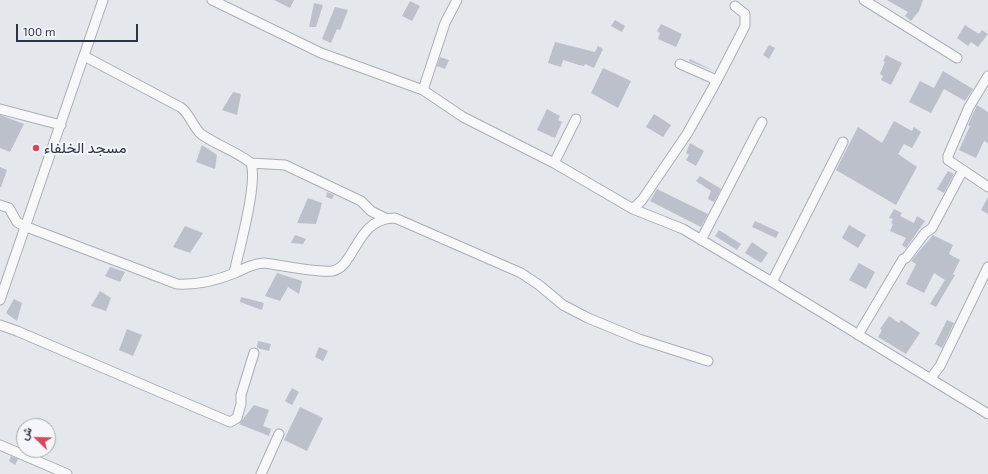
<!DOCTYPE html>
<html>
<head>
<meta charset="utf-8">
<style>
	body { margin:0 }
	#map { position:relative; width:988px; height:474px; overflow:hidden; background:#e4e7ec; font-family:"Exo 2",Vazirmatn,sans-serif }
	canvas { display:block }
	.north { position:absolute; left:16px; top:418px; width:40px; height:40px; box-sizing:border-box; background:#f4f6f9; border:1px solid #a4a8b1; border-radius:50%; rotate:293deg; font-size:11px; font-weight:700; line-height:16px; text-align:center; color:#2b3445 }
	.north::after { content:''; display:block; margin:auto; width:14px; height:18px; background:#d1495b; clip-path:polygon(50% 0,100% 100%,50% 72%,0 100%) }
	.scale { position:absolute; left:16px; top:24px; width:122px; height:18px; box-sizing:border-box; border:2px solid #2b3445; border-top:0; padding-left:5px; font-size:12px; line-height:14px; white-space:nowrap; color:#2b3445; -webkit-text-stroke:3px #f4f6f9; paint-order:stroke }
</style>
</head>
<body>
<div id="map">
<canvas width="988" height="474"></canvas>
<div class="north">ش</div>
<div class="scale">100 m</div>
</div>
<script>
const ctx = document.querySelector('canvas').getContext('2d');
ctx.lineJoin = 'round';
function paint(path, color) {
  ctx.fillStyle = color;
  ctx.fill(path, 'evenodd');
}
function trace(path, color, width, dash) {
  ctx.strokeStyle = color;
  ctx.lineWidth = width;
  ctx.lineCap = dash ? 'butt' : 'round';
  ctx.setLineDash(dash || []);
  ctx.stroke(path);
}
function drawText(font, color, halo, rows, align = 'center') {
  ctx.font = font + ' "Exo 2",Vazirmatn,sans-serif';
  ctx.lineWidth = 4;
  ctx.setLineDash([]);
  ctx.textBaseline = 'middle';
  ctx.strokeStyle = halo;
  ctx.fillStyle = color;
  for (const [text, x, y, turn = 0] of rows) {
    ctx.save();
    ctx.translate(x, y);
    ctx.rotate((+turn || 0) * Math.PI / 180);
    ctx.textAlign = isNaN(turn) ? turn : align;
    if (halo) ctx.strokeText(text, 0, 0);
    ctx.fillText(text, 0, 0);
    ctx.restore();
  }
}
paint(new Path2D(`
	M 274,0 L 294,0 L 290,8 Z
	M 887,0 L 923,0 L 919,11 L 911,21 L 905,16 L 908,12 Z
	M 410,1 L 420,6 L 412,21 L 402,16 Z
	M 314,3 L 323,5 L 316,27 L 309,27 Z
	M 335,7 L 348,10 L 340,30 L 337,29 L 331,43 L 322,39 Z
	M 615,20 L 625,26 L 622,32 L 611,26 Z
	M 661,24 L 682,34 L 676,47 L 658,39 L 660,33 L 657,31 Z
	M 965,25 L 979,34 L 982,30 L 988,34 L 978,47 L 971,42 L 968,46 L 957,38 Z
	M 555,42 L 595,52 L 598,46 L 603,49 L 594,68 L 585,64 L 584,66 L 579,65 L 563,60 L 561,67 L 548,63 Z
	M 769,45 L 775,48 L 769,59 L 763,55 Z
	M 886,55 L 902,63 L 891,85 L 881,80 L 883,76 L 880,74 L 885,62 L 883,61 Z
	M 440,57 L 449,60 L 445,69 L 437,66 Z
	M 690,59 L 714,71 L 689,61 Z
	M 603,68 L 631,81 L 618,108 L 591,93 Z
	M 943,71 L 973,89 L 965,101 L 944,89 L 931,113 L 909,102 L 920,81 L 934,88 Z
	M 233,92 L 241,94 L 237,115 L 222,110 Z
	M 977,105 L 988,112 L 988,143 L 984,141 L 976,158 L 959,150 L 970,126 L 968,125 Z
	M 547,109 L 560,116 L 558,120 L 562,122 L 555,138 L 537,130 Z
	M 654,114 L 671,125 L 663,137 L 646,127 Z
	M 0,115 L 24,124 L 10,152 L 0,148 Z
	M 894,121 L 912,131 L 914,127 L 921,132 L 912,148 L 904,144 L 898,154 L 917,167 L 896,205 L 836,170 L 858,127 L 882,143 Z
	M 690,143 L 704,151 L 696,166 L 686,160 L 689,155 L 686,153 Z
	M 202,145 L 217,155 L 215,169 L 196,162 Z
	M 0,167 L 7,170 L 1,187 L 0,187 Z
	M 948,171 L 954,174 L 944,193 L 937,189 Z
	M 700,176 L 721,189 L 714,202 L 708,199 L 711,191 L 696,181 Z
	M 657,189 L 708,214 L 701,227 L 650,201 Z
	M 327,192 L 334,195 L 332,199 L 326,197 Z
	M 988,197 L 988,214 L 981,210 Z
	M 308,198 L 322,203 L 316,224 L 297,223 Z
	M 894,209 L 902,213 L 900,216 L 914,223 L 917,216 L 925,221 L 906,248 L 902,245 L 906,238 L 890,231 L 893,224 L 891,223 L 893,219 L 889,218 Z
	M 755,221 L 779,232 L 776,238 L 752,227 Z
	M 849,225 L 866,235 L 858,248 L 842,238 Z
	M 185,226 L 203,233 L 190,253 L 173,247 Z
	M 719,230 L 741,244 L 737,250 L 715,236 Z
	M 295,235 L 306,239 L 303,244 L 291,243 Z
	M 933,235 L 953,245 L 949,254 L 960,260 L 953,274 L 955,275 L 936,307 L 930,304 L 945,280 L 934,273 L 924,293 L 906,284 L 916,264 L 911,261 Z
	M 752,242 L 768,253 L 761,263 L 745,253 Z
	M 859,263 L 875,272 L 866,289 L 849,280 Z
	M 110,267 L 125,272 L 120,282 L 105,276 Z
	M 277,273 L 302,281 L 299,294 L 288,287 L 280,301 L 265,296 Z
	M 100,291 L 111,298 L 106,311 L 91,306 Z
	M 241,297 L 264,303 L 262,310 L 240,302 Z
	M 14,299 L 22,303 L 17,321 L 6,313 Z
	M 889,316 L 899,323 L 901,320 L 920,333 L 906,354 L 878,337 L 882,330 L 880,329 Z
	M 947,320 L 954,323 L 942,348 L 935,344 Z
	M 127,329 L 142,335 L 133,356 L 119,350 Z
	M 258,341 L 271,344 L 269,351 L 257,348 Z
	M 319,347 L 328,351 L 323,361 L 315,357 Z
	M 292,388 L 299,392 L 292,405 L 285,401 Z
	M 254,405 L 269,410 L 263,426 L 271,429 L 269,436 L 239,424 Z
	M 300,407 L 323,418 L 307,451 L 284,440 Z
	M 11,456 L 18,459 L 15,465 L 9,461 Z`), '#bbc0ca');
const minor = new Path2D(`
	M 212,0 L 321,53 L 423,90 L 463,117 L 554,163 L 633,209 L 683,229 L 772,282 L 988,414
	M 864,0 L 957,58
	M 84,56 L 180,107 C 190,113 192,126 201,134 C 216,145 236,151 251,163 C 258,183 239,250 234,273
	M 988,76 L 969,107 L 948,156 L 948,160 L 988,187
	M 715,84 L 745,26 L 745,14 L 735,6
	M 423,90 L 445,23 L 457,0
	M 0,109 L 61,125
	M 251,163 L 285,165 L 361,201 L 371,211 L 385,218
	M 554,163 L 576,119
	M 0,205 L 9,208 L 17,222 L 24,226 L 177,284 C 196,285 218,280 235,273 C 245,268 253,264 264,263 C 281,265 317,273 332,271 C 356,267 355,218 395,218 L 521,273 L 539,285 L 563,305 L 588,318 L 639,339 L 708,361
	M 633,209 L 642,200 L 687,134 L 715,84 L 715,80 L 712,78 L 680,64
	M 701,240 L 762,122
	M 772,282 L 843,142
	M 0,300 L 103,0
	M 0,325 L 17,331 L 230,422 L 237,418 L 241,404 L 241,395 L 254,353
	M 858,335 L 903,259 L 906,258 L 925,233 L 932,228 L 963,170
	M 931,378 L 940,366 L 988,267
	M 0,445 L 67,474
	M 261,474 L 279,434`);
trace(minor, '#a9aeb7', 11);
trace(minor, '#f7f8fa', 9);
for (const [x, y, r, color] of [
	[36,148,4,"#d1495b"]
]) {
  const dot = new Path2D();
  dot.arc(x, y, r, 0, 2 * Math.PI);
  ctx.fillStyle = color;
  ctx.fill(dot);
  trace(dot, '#f4f6f9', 1.5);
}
drawText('15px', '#2b3445', '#f4f6f9', [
	["مسجد الخلفاء",44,148]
], 'left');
</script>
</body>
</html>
